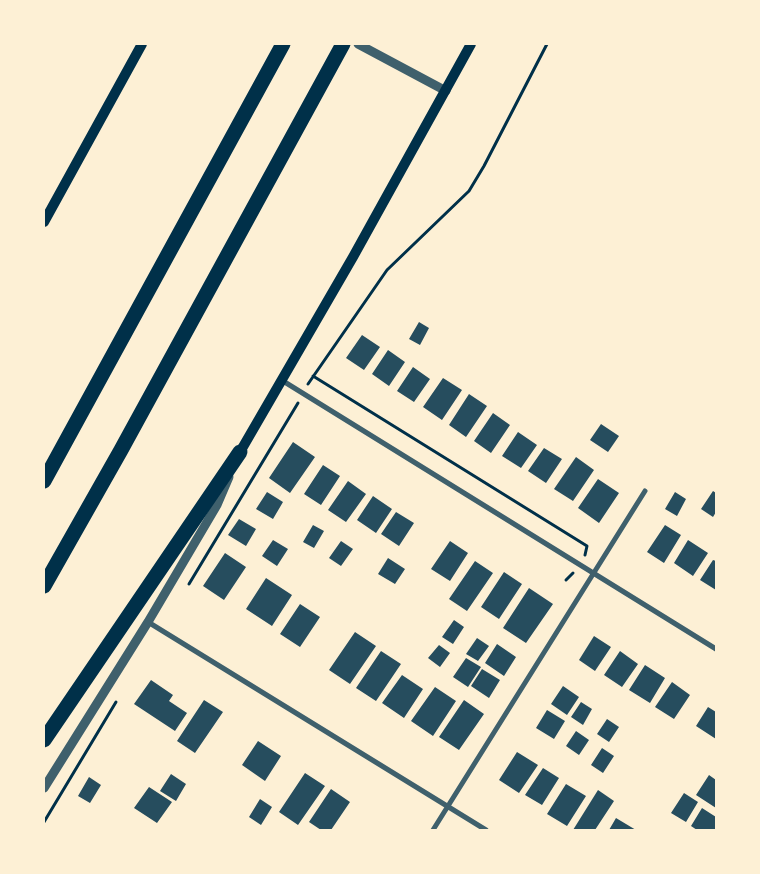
<!DOCTYPE html>
<html>
<head>
<meta charset="utf-8">
<style>
	body { margin:0 }
	#map { position:relative; width:760px; height:874px; overflow:hidden; background:#fdf0d5; font-family:"Source Sans 3",sans-serif }
	canvas { display:block }
	.frame { position:absolute; inset:0; border:45px solid #fdf0d5; pointer-events:none }
</style>
</head>
<body>
<div id="map">
<canvas width="760" height="874"></canvas>
<div class="frame"></div>
</div>
<script>
const ctx = document.querySelector('canvas').getContext('2d');
ctx.lineJoin = 'round';
function paint(path, color) {
  ctx.fillStyle = color;
  ctx.fill(path, 'evenodd');
}
function trace(path, color, width, dash) {
  ctx.strokeStyle = color;
  ctx.lineWidth = width;
  ctx.lineCap = dash ? 'butt' : 'round';
  ctx.setLineDash(dash || []);
  ctx.stroke(path);
}
paint(new Path2D(`
	M 419,322 L 429,328 L 420,345 L 409,339 Z
	M 362,335 L 380,347 L 364,370 L 346,358 Z
	M 388,350 L 405,362 L 389,386 L 372,374 Z
	M 413,367 L 430,379 L 414,402 L 397,391 Z
	M 443,378 L 462,390 L 442,420 L 423,407 Z
	M 469,394 L 487,406 L 466,437 L 449,425 Z
	M 493,413 L 510,425 L 491,453 L 474,441 Z
	M 601,424 L 619,436 L 608,452 L 590,440 Z
	M 518,432 L 537,445 L 521,468 L 502,456 Z
	M 293,442 L 315,457 L 290,493 L 269,478 Z
	M 544,448 L 562,459 L 546,483 L 528,471 Z
	M 576,457 L 594,470 L 573,501 L 554,489 Z
	M 323,465 L 340,476 L 321,505 L 304,494 Z
	M 598,479 L 619,493 L 599,523 L 578,508 Z
	M 348,481 L 366,494 L 346,522 L 328,510 Z
	M 713,491 L 716,493 L 716,512 L 713,517 L 701,509 Z
	M 267,492 L 283,502 L 273,519 L 256,509 Z
	M 675,492 L 686,499 L 677,516 L 665,509 Z
	M 373,496 L 392,509 L 376,533 L 357,520 Z
	M 396,512 L 414,523 L 399,546 L 381,534 Z
	M 239,519 L 256,529 L 246,546 L 228,535 Z
	M 313,525 L 324,531 L 314,548 L 303,542 Z
	M 665,525 L 681,535 L 664,563 L 647,552 Z
	M 273,540 L 288,549 L 277,566 L 262,556 Z
	M 688,540 L 708,553 L 693,576 L 674,563 Z
	M 341,541 L 353,549 L 341,566 L 329,558 Z
	M 450,541 L 468,553 L 450,581 L 431,569 Z
	M 225,553 L 246,567 L 224,600 L 203,586 Z
	M 388,558 L 405,569 L 395,584 L 378,574 Z
	M 713,560 L 716,561 L 716,590 L 700,580 Z
	M 475,561 L 493,573 L 467,611 L 449,599 Z
	M 504,572 L 522,584 L 499,619 L 481,607 Z
	M 266,578 L 292,595 L 272,626 L 246,609 Z
	M 529,588 L 553,604 L 526,643 L 503,628 Z
	M 300,604 L 320,617 L 300,647 L 280,634 Z
	M 454,620 L 464,627 L 453,644 L 442,637 Z
	M 355,632 L 376,646 L 350,684 L 329,670 Z
	M 594,636 L 611,647 L 595,671 L 579,660 Z
	M 477,638 L 489,646 L 478,661 L 466,654 Z
	M 497,644 L 516,657 L 504,676 L 485,663 Z
	M 439,645 L 450,653 L 440,667 L 428,658 Z
	M 381,651 L 401,664 L 376,701 L 356,688 Z
	M 620,651 L 638,664 L 622,687 L 604,675 Z
	M 466,658 L 481,667 L 468,687 L 453,677 Z
	M 645,665 L 665,678 L 650,703 L 629,690 Z
	M 482,669 L 500,680 L 489,698 L 471,686 Z
	M 402,675 L 423,689 L 404,718 L 382,703 Z
	M 151,680 L 173,695 L 169,701 L 187,713 L 175,731 L 134,704 Z
	M 672,682 L 690,695 L 674,719 L 655,707 Z
	M 563,686 L 579,697 L 567,715 L 551,704 Z
	M 435,687 L 456,701 L 433,736 L 411,721 Z
	M 204,700 L 223,712 L 195,753 L 177,741 Z
	M 464,700 L 484,714 L 459,750 L 439,737 Z
	M 581,702 L 592,709 L 583,725 L 571,717 Z
	M 708,707 L 716,712 L 716,739 L 696,726 Z
	M 547,710 L 565,721 L 554,739 L 536,728 Z
	M 607,719 L 619,727 L 609,742 L 597,734 Z
	M 576,731 L 589,740 L 579,755 L 566,746 Z
	M 258,741 L 281,756 L 265,781 L 242,765 Z
	M 602,748 L 614,756 L 603,773 L 591,765 Z
	M 517,752 L 538,765 L 519,793 L 499,780 Z
	M 543,768 L 559,778 L 542,805 L 525,795 Z
	M 305,773 L 325,786 L 298,825 L 279,812 Z
	M 171,774 L 186,784 L 176,801 L 160,791 Z
	M 709,775 L 716,780 L 716,808 L 696,795 Z
	M 89,777 L 101,785 L 90,803 L 78,796 Z
	M 566,784 L 586,796 L 567,826 L 547,814 Z
	M 149,787 L 172,802 L 157,823 L 134,808 Z
	M 331,789 L 350,802 L 331,830 L 321,830 L 309,822 Z
	M 598,790 L 614,801 L 595,830 L 573,830 Z
	M 684,793 L 698,802 L 686,822 L 671,813 Z
	M 260,799 L 272,807 L 261,825 L 249,817 Z
	M 702,808 L 716,817 L 716,830 L 697,830 L 691,826 Z
	M 616,818 L 636,830 L 609,830 Z`), '#264d5e');
trace(new Path2D(`
	M 313,376 L 587,546 L 585,555
	M 308,384 L 387,270 L 469,191 L 484,166 L 547,44
	M 566,580 L 573,573
	M 189,584 L 298,403
	M 44,822 L 116,702`), '#003049', 3);
trace(new Path2D(`
	M 283,381 L 716,649
	M 148,622 L 486,830
	M 433,830 L 645,491`), '#3f606c', 5);
trace(new Path2D(`
	M 358,44 L 446,91
	M 44,788 L 148,622 L 217,505 L 229,477`), '#3f606c', 9);
trace(new Path2D(`
	M 44,222 L 142,44
	M 240,452 L 353,257 L 471,44`), '#003049', 10);
trace(new Path2D(`
	M 44,481 L 283,44
	M 44,586 L 121,450 L 343,44
	M 44,740 L 240,452`), '#003049', 15);
</script>
</body>
</html>
